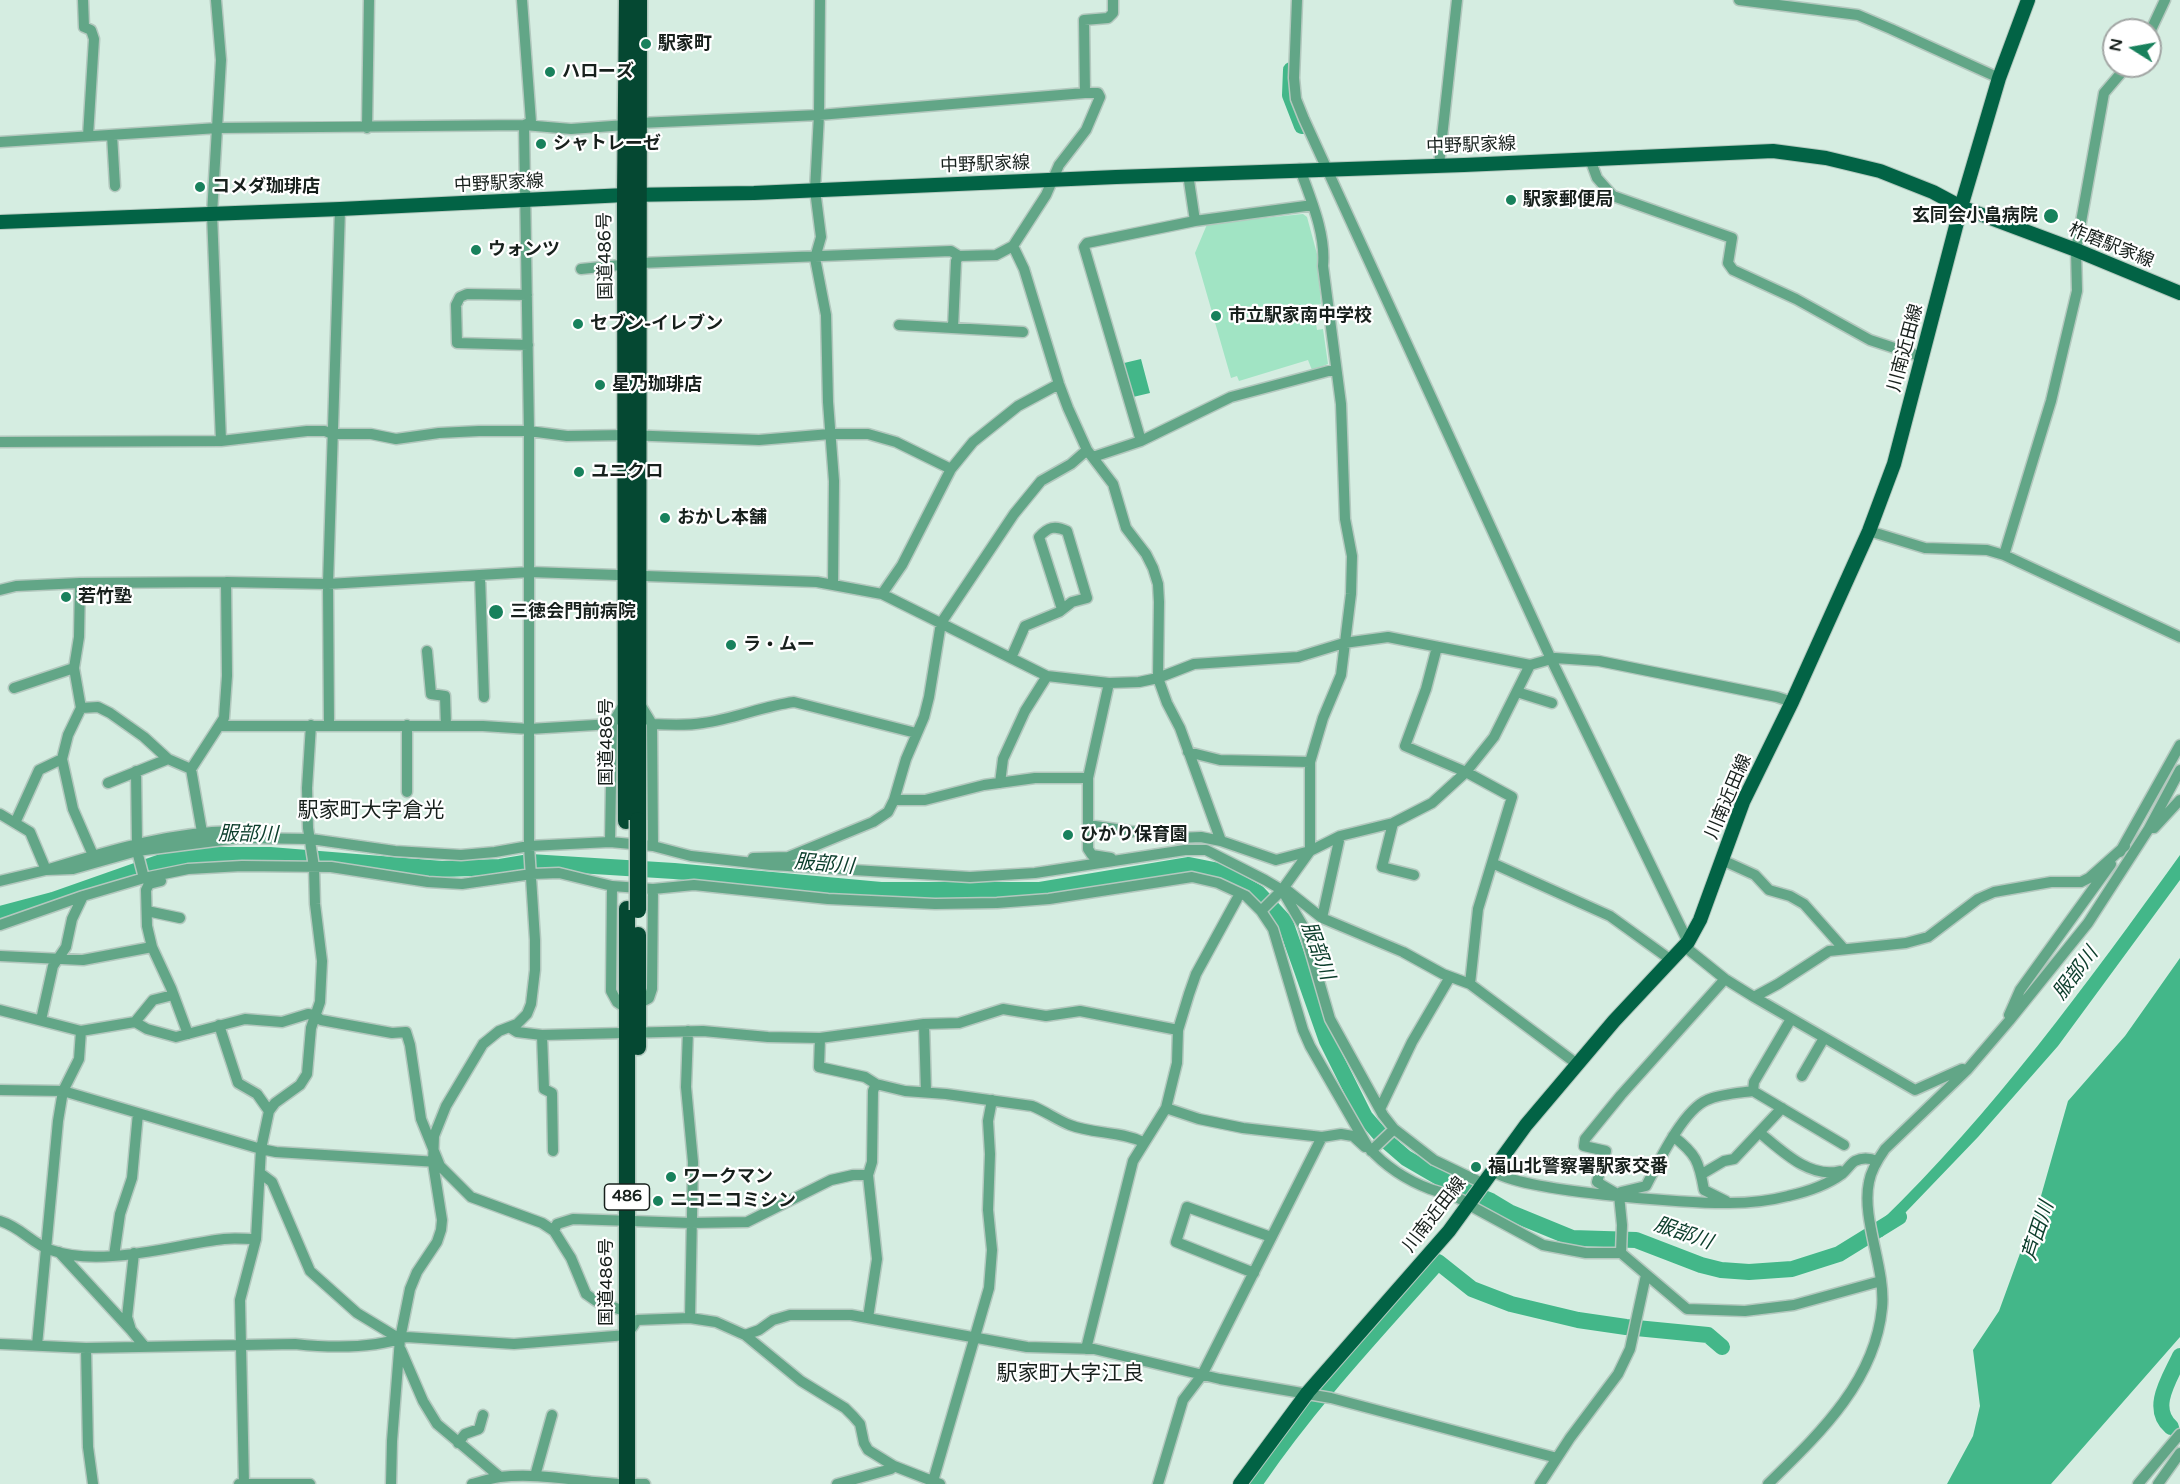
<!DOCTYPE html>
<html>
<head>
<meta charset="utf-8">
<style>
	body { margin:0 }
	#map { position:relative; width:2180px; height:1484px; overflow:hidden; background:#d5ede1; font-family:"Varela Round",sans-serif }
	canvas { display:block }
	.north { position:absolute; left:2102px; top:18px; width:60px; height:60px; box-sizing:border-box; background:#fff; border:2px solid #a2a6a4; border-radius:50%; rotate:281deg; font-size:16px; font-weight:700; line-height:24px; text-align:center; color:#17201c }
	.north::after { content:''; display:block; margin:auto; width:21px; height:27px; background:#18815c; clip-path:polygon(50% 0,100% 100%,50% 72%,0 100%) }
</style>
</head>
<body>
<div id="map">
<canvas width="2180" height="1484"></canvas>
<div class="north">N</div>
</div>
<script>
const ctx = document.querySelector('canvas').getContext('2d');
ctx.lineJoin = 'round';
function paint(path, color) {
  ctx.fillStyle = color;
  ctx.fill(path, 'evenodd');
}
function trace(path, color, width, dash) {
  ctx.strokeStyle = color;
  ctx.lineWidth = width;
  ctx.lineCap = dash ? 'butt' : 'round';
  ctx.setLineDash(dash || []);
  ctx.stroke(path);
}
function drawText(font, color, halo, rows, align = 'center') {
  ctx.font = font + ' "Varela Round","Noto Sans JP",sans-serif';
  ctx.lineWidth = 4.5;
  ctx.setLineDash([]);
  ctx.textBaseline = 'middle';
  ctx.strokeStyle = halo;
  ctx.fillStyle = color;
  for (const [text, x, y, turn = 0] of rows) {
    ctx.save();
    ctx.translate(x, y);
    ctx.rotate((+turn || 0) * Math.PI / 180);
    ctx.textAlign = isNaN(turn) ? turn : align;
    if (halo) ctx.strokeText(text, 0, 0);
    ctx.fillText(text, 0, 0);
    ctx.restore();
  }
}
paint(new Path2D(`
	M 1303,214 L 1307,217 L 1317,254 L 1321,304 L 1313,305 L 1317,330 L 1323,329 L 1328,364 L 1312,370 L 1308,360 L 1239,381 L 1237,376 L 1231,378 L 1195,253 L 1208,222 L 1243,215 L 1245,220 Z`), '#a1e4c4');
paint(new Path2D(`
	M 1141,359 L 1150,393 L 1133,397 L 1124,363 Z
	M 2180,855 L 2180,880 L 2058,1046 L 1978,1137 L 1882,1237 L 1879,1223 C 1993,1113 2087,984 2180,855 Z
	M 2180,958 L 2180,1337 L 2051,1484 L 1947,1484 L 1973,1436 L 1980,1406 L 1973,1350 L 1999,1311 L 2041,1196 L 2068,1101 L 2125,1036 Z`), '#43b789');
trace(new Path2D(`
	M 1291,70 L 1290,95 L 1302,126
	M 0,914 L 53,900 L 161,862 L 208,855 L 270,855 L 442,869 L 500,867 L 530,862 L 674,871 L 881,890 L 1040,890 L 1189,865 L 1219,871 L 1258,893 L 1285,922 L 1327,1041 L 1365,1117 L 1384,1139 L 1406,1158 L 1456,1187 L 1491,1201 L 1511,1213 L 1572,1238 L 1636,1240 L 1701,1265 L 1721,1270 L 1749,1272 L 1792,1269 L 1839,1254 L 1899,1217
	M 2171,1427 C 2149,1408 2170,1378 2180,1356
	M 1254,1484 C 1308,1404 1374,1334 1438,1262 L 1472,1289 L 1511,1304 L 1578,1320 L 1626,1327 L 1708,1335 L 1722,1347`), '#43b789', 16);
const minor = new Path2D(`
	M 83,0 L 84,27 L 91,30 L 94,39 L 88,136
	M 216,0 L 221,60 L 212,214 L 221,441
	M 820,0 L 819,115 L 815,190 L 821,237 L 815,258 L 826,315 L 828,402 L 834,481 L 833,584
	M 1297,0 L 1294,78 L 1296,99 L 1304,119 L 1551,659 L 1688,942 L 1689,950 L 1725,979 L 1754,997 L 1915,1090 L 1962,1069 L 1967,1070
	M 1739,0 L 1858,15 L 1891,29 L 1999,78
	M 2150,32 L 2165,0
	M 1085,93 L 1084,20 L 1108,18 L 1113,13 L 1113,0
	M 367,128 L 369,0
	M 112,135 L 115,186
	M 0,142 L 218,128 L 524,125 L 571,129 L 626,125
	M 1590,159 L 1597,178 L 1613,196 L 1732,238 L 1728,263 L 1733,270 L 1796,299 L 1870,340 L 1922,357
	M 1439,165 L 1457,0
	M 1188,174 L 1195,221
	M 1013,246 L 1024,269 L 1059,384 L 1068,408 L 1087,450 L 1113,484 L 1126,528 L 1146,554 L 1153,568 L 1158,584 L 1159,602 L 1158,678 L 1167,703 L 1180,728 L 1221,841
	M 581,269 L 640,263 L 951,251 L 959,256 L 996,255 L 1013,246 L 1046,195 L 1059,165 L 1086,130 L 1100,97 L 1098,93 L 1085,93 L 819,115 L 639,123
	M 527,295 L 467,294 L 460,297 L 456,305 L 457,343 L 528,345
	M 899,325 L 1023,332
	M 953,328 L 956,261 L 959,256
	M 1141,441 L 1084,247 L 1087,243 L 1195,221 L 1313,205
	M 0,442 L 221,441 L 307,431 L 325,431 L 332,434 L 371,434 L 396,439 L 439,433 L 479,431 L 529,431 L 567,436 L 626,435 L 759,440 L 830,434 L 868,434 L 896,442 L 951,469
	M 1093,457 L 1141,441 L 1231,397 L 1336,369
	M 1869,531 L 1925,548 L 1987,550 L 2004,555 L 2180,637
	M 2004,555 L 2051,401 L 2077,291 L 2076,250 L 2104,93 L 2127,66
	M 480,575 L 484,697
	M 80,583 L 79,637 L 74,668 L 81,708 L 68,735 L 62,759 L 73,809 L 93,855
	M 0,590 L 16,586 L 80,583 L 226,582 L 328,584 L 530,572 L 817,582 L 882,594 L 1047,676 L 1109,683 L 1139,682 L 1158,678 L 1194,664 L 1298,657 L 1344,643 L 1388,637 L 1530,665 L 1555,658 L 1599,661 L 1777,697 L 1792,702
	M 882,594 L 902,565 L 951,469 L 973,442 L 1018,406 L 1059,384
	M 1437,647 L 1426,689 L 1405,746 L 1466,772 L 1512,797 L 1478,909 L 1470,984
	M 427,651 L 431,694 L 445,696 L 446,726
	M 1011,658 L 1025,626 L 1059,612 L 1072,602 L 1087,598 L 1067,531 C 1055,525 1048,527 1039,537 L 1062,609
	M 1109,683 L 1088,778 L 1088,849 L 1092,855 L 1111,858
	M 14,688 L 74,668
	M 1517,692 L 1552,703
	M 640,704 L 652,724 C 669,725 686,726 703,723 C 734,719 763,706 794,702 L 916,733
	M 81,708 L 98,707 L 110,713 L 144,737 L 168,759 L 191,769
	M 652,724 L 653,846
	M 329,725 L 328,584 L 340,209
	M 407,725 L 407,792
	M 219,726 L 483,726 L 529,729 L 612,724 L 624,704
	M 1188,752 L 1220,760 L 1310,762
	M 136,771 L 137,844
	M 108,783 L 168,759
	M 1000,783 L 1003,759 L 1025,711 L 1047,676
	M 894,800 L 925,800 L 984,785 L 1035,778 L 1088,778
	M 0,814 L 30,832 L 46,870 C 108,851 169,832 234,831 L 238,837
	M 15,823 L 39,770 L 62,759
	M 1393,823 L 1382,867 L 1414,875
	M 1088,825 L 1178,838 L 1201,837 L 1221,841 L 1276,860 L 1310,851 L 1310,762 L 1323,718 L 1341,675 L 1351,594 L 1352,556 L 1345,519 L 1341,404 L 1323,266 C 1326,234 1311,200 1300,169
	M 2154,828 L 2180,800
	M 202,832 L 191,769 L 224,718 L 227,676 L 226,582
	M 610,842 L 612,724
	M 137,851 L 144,878
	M 2120,852 L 2180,745
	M 753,858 L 788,857 L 873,822 L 888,812 L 894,800 L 906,759 L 924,717 L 929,697 L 941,623 L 1014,514 L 1041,481 L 1071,464 L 1087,450
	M 1722,860 L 1755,875 L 1769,890 L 1790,896 L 1804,904 L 1844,949
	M 1492,863 L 1610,916 L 1671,960
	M 0,881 L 46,870 L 73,869 L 137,851 L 239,838 L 311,839 L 395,851 L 461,855 L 495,852 L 529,846 L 610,842 L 653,846 L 691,856 L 771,865 L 970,877 L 1035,873 L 1185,850 L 1206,850 L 1265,880 L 1282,890 L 1303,926 L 1330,1019 L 1383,1115 L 1394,1129 L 1434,1160 L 1482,1183
	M 161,881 L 149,884 L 146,890 L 147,926 L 152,947 L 171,988 L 188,1034
	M 612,886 L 611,991 L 617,1002 L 626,1008
	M 1283,891 L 1288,891 L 1322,918 L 1403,952 L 1443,974 L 1470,984 L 1577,1064
	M 147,911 L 180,918
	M 1261,911 L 1282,890 L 1310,851 L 1340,836 L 1393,823 L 1432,803 L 1466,772 L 1494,737 L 1530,665
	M 1322,918 L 1340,836
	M 0,925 L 83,896 L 144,878 L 188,869 L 242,866 L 331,867 L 428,882 L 462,884 L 532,874 L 559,873 L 612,886 L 653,889 L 694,885 L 828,899 L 935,904 L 997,903 L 1049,899 L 1192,877 L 1218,883 L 1246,896 L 1261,911 L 1273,929 L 1303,1030 L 1310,1046 L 1368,1147 C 1385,1166 1406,1180 1430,1189 C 1444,1194 1458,1195 1469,1205 L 1543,1245 L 1586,1253 L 1621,1253 L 1687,1309 L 1745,1311 L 1794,1305 L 1881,1281
	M 0,956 L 83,960 L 152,947
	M 1754,997 L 1778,984 L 1829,951 L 1906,943 L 1928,937 L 1978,899 L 1994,892 L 2051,882 L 2081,882 L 2089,878 L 2125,846
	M 638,1004 L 649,998 L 652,989 L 653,889
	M 0,1010 L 81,1031 L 135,1022 L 147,1029 L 176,1037 L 245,1019 L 282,1022 L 308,1014 L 315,1015 L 321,1020 L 392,1033 L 406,1032 L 410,1045 L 421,1119 L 440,1166 L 471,1197 L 542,1223 L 554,1231 L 571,1258 L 586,1294 L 596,1301 L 630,1313
	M 2009,1015 L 2020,990 L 2111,864
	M 41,1020 L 53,966 L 66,947 L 72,919 L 83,896
	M 135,1022 L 153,1000 L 173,995
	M 924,1024 L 926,1092
	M 219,1025 L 238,1083 L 257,1094 L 269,1111
	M 509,1027 L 517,1032 L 542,1035 L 703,1031 L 768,1037 L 820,1038 L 924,1024 L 959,1023 L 1003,1009 L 1046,1016 L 1080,1011 L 1178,1030
	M 688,1031 L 686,1087 L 693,1162 L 690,1318
	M 542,1035 L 544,1089 L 552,1093 L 553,1151
	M 820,1038 L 819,1067 L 865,1077 L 876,1084 L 905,1091 L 946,1094 L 1032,1106 C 1045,1111 1057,1120 1070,1125 C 1093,1134 1120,1131 1143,1142
	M 1802,1076 L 1824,1038
	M 0,1090 L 63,1091 L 261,1149 L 276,1152 L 438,1162
	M 1753,1091 L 1844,1145
	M 1166,1108 L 1199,1119 L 1243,1128 L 1322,1137 L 1341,1134 L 1353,1136 L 1365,1147
	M 1380,1109 L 1412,1042 L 1450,977
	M 1760,1133 C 1782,1151 1810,1179 1840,1171
	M 1673,1136 C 1696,1154 1699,1161 1704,1190 L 1726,1201
	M 1371,1151 L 1394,1129
	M 1492,1170 C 1512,1191 1692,1204 1729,1203 C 1748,1203 1769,1201 1788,1196 C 1806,1192 1827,1185 1842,1174 C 1847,1170 1850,1164 1855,1161 C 1863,1157 1870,1158 1877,1161
	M 260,1173 L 272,1182 L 310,1271 L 357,1313 L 400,1339
	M 1702,1174 L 1724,1161 L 1734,1159 L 1782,1108
	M 1621,1192 L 1646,1186 C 1658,1163 1683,1110 1707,1100 C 1720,1094 1738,1093 1753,1091 L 1754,1082 L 1791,1019
	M 0,1221 C 21,1227 32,1244 51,1250 C 101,1268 172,1245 224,1239 C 234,1238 245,1239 256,1239
	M 554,1231 L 557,1224 L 573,1219 L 691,1223 L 747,1222 L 831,1180 L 853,1175 L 868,1175
	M 59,1252 L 131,1330
	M 134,1253 L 127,1317 L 131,1330 L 145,1347
	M 1621,1253 L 1622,1225 L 1619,1195 L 1597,1182 L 1606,1151 L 1584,1146 L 1585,1139 L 1621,1095 L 1725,979
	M 114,1256 L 120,1214 L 132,1178 L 138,1113
	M 1254,1273 L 1176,1242 L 1187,1207 L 1271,1237
	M 868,1318 L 877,1259 L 868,1175 L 872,1162 L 873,1091 L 876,1084
	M 745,1335 L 801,1381 L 845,1408 L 853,1416 L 860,1424 L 864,1443 L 868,1450 L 894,1466 L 940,1484
	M 0,1344 L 86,1348 L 295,1344 C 331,1348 371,1349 406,1337 L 514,1344 L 627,1335 L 637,1320 L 690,1318 L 716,1322 L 745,1335 L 759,1330 L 773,1320 L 790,1315 L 851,1315 L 1027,1347 L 1094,1349 L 1220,1379 L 1331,1398 L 1557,1458
	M 37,1345 L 58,1121 L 63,1091 L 79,1059 L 81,1031
	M 86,1348 L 88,1447 L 93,1484
	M 1086,1349 L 1133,1161 L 1166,1108 L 1177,1063 L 1178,1030 L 1189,994 L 1196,974 L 1237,899
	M 401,1350 L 423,1401 L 437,1424 L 500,1477
	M 458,1443 L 465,1434 L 479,1429 L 483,1415
	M 535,1476 L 552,1415
	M 933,1481 L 989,1288 L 992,1250 L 988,1210 L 990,1154 L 988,1121 L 992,1100
	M 239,1484 L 310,1484
	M 244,1484 L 240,1300 L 256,1239 L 261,1149 L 269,1111 L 275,1103 L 300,1085 L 307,1074 L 311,1028 L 320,1002 L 322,961 L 315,904 L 314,867 L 308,828 L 307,788 L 311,725
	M 391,1484 L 392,1441 L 400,1339 L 410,1289 L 417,1272 L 437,1242 L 441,1230 L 442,1220 L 433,1163 L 434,1136 L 446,1106 L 483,1044 L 499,1031 L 517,1024 L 527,1014 L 531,1004 L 535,970 L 535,940 L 529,846 L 529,431 L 524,125 L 531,122 L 522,0
	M 472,1484 C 481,1482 491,1478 500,1477 C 541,1472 583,1483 624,1484
	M 628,1484 L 645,1484
	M 837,1484 L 891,1469 L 894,1466
	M 1158,1484 L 1183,1400 L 1202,1375 L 1322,1137
	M 1540,1484 L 1570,1438 L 1618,1374 L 1630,1349 L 1646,1275
	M 1768,1484 C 1818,1435 1875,1382 1882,1308 C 1886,1269 1861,1219 1869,1182 C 1871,1170 1878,1159 1885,1149 L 1967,1070 L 2009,1021 L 2088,923 L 2148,830 L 2180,770
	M 2138,1484 L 2180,1434
	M 2158,1484 L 2180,1453`);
const major = new Path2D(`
	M 0,222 L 340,209 L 625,195 L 754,193 L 1116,177 L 1464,165 L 1773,151 L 1826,158 L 1880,171 L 1933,192 L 1961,207 L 2076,250 L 2180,293
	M 1240,1484 L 1308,1392 L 1449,1231 L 1526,1125 L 1614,1021 L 1688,942 L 1700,920 L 1743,802 L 1792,702 L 1869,531 L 1894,464 L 1961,207 L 1999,78 L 2028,0`);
const highway = new Path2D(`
	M 638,820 L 639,0
	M 626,821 L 625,195 L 627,0
	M 627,909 L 627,1484
	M 638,935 L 638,1047`);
trace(minor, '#b3c8be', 13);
trace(major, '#b3c8be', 16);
trace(highway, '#b3c8be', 19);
trace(minor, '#62a687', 10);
trace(major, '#026345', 14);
trace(highway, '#054832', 16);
const highwayBridge = new Path2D(`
	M 638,820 L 638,910`);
trace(highwayBridge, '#b3c8be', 19, []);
trace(highwayBridge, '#054832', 16);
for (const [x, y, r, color] of [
	[646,44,6,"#18815c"],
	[550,72,6,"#18815c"],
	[541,144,6,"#18815c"],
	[200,187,6,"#18815c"],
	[1511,200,6,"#18815c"],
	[2051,216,8,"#18815c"],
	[476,250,6,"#18815c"],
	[1216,316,6,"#18815c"],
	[578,324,6,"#18815c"],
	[600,385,6,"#18815c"],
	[579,472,6,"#18815c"],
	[665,518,6,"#18815c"],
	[66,597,6,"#18815c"],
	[496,612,8,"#18815c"],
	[731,645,6,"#18815c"],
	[1068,835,6,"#18815c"],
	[1476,1167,6,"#18815c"],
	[671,1177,6,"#18815c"],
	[658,1201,6,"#18815c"]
]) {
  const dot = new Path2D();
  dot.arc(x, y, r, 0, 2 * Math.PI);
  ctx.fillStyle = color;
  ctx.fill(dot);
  trace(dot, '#fff', 2);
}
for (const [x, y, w] of [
	[627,1197,45]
]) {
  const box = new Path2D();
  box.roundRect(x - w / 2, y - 13, w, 26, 4.5);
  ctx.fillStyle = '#fff';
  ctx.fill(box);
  trace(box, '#17201c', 1.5);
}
drawText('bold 16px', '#17201c', null, [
	["486",627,1197]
]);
drawText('bold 18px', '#17201c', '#fff', [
	["駅家町",658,44],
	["ハローズ",562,72],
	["シャトレーゼ",553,144],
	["コメダ珈琲店",212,187],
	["駅家郵便局",1523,200],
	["玄同会小畠病院",2038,216,"right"],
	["ウォンツ",488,250],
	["市立駅家南中学校",1228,316],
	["セブン-イレブン",590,324],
	["星乃珈琲店",612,385],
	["ユニクロ",591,472],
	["おかし本舗",677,518],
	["若竹塾",78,597],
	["三徳会門前病院",510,612],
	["ラ・ムー",743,645],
	["ひかり保育園",1080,835],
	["福山北警察署駅家交番",1488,1167],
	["ワークマン",683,1177],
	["ニコニコミシン",670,1201]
], 'left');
drawText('18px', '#17201c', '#fff', [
	["中野駅家線",1471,146,-2],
	["中野駅家線",985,165,-2],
	["中野駅家線",499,184,-3],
	["柞磨駅家線",2111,246,22],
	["国道486号",606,256,-91],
	["川南近田線",1906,348,-75],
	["国道486号",607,742,-90],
	["川南近田線",1729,797,-67],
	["川南近田線",1435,1215,-52],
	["国道486号",607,1282,-90]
]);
drawText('italic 20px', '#0b3d2b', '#fff', [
	["服部川",248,835,1],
	["服部川",824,865,5],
	["服部川",1317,951,70],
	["服部川",2076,974,-53],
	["芦田川",2039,1231,-72],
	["服部川",1683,1234,19]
]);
drawText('21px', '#17201c', '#fff', [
	["駅家町大字倉光",371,811],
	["駅家町大字江良",1070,1374]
]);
</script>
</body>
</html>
